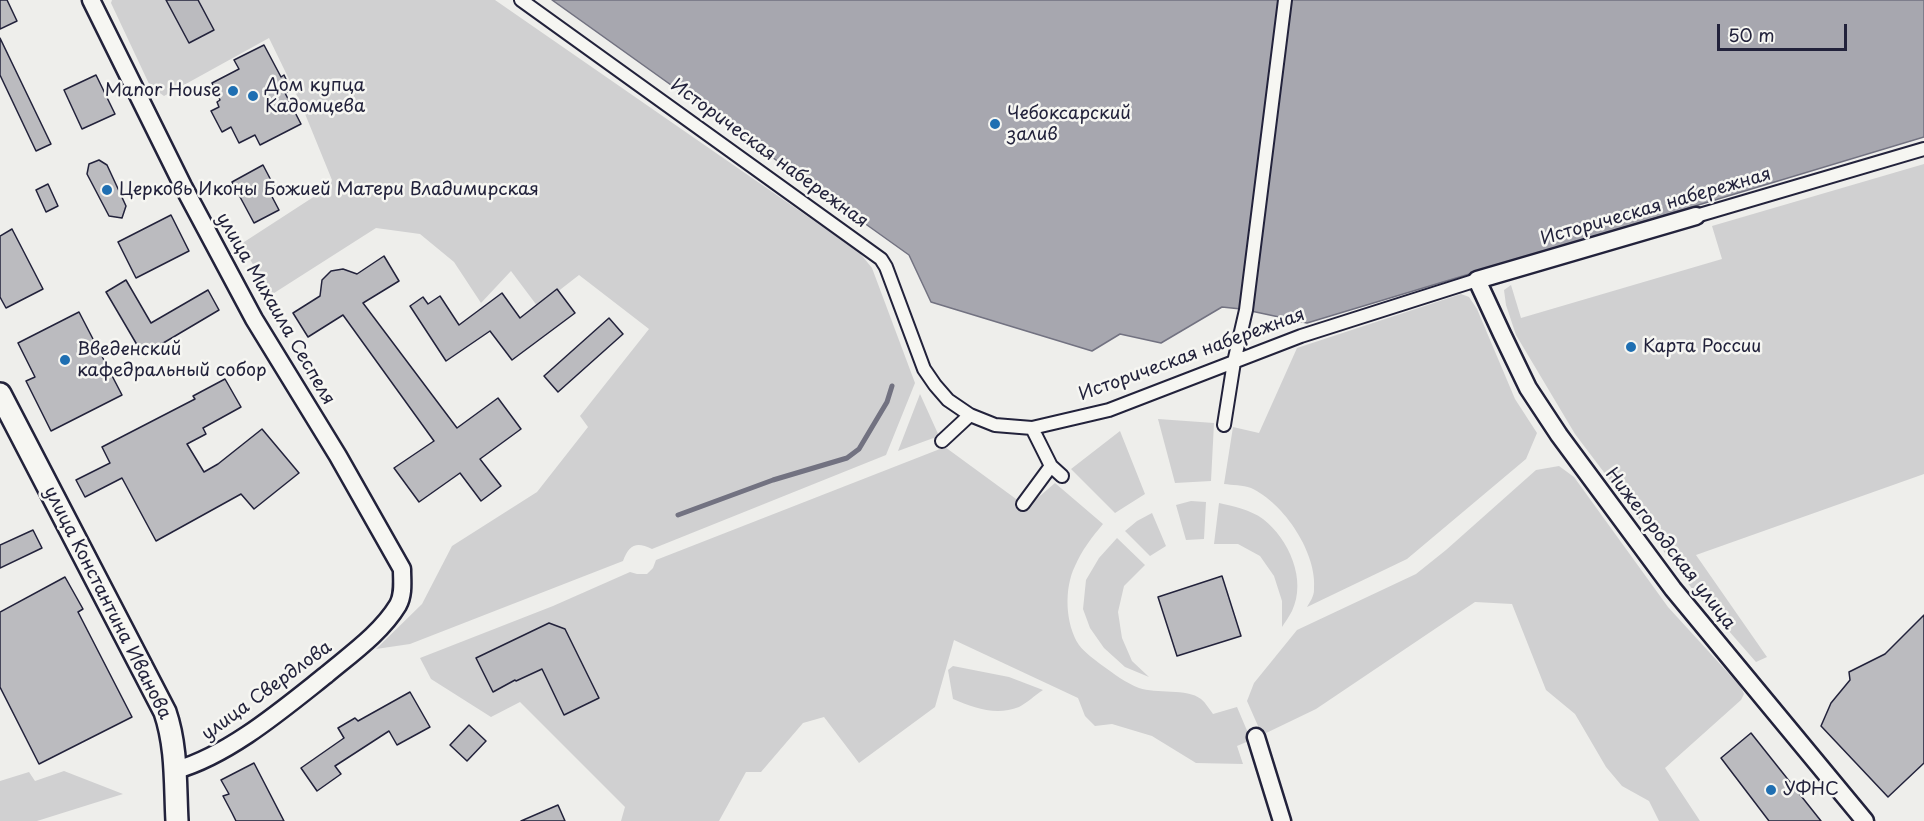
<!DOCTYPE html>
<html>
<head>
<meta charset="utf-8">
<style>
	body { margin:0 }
	#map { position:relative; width:1924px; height:821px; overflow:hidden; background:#eeeeeb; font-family:"Playpen Sans",sans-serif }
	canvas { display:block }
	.scale { position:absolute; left:1717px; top:24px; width:130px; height:27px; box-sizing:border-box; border:3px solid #22223b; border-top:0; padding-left:8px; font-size:18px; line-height:21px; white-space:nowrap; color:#22223b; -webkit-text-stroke:4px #f6f6f2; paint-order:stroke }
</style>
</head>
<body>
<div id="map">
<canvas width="1924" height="821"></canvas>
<div class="scale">50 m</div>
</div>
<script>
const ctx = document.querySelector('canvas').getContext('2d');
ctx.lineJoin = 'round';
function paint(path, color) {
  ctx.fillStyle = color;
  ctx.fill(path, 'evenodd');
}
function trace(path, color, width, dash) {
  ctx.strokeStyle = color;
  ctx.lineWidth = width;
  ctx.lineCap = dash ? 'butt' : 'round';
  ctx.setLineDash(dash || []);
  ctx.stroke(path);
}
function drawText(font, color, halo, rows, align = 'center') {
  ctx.font = font + ' "Playpen Sans",sans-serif';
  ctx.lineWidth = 5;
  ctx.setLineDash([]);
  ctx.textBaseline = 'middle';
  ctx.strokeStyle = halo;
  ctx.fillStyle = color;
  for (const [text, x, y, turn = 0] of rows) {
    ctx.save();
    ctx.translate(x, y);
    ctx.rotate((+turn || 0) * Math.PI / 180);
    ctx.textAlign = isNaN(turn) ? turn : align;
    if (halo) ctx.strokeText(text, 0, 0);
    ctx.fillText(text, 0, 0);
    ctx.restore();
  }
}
paint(new Path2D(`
	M 112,0 L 495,0 L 859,252 L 872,268 L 915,383 L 886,455 L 652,549 C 636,541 629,545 623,561 L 410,644 L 376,649 L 422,604 L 452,546 L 537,492 L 588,427 L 580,416 L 649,329 L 579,275 L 538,307 L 511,271 L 481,303 L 454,262 L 420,234 L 376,228 L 271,295 L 241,244 L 315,196 L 332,180 L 301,104 L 269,38 L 164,96 L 150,86 L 111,3 Z
	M 1924,164 L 1924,474 L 1696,555 L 1767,657 L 1756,662 L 1693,590 L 1575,434 L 1516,335 L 1506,305 L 1504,290 L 1511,285 L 1521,318 L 1722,259 L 1712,226 Z
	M 1461,294 L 1469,297 L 1477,309 L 1515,399 L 1537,433 L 1526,459 L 1407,559 L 1307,607 C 1310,602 1314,596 1314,590 C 1318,554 1284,503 1251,488 C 1243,485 1232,485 1224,484 L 1233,427 L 1259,433 L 1297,348 Z
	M 920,394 L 939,436 L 898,451 Z
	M 1158,419 L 1214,423 L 1211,481 L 1175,483 Z
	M 1120,431 L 1145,494 L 1115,513 L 1071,469 Z
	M 945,447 L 1027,507 L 1055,483 L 1103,524 C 1092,537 1082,550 1075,566 C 1064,588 1065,624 1079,645 C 1085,653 1095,660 1103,666 C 1114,674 1126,683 1139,688 C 1156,694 1187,688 1201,699 C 1206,703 1209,709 1213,714 L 1237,707 L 1251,740 L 1237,746 L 1243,764 L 1196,763 L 1152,736 L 1112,724 L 1095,726 L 1085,716 L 1078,698 L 954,640 L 935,707 L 859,763 L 824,717 L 803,723 L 761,772 L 746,772 L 719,821 L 621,821 L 625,807 L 520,702 L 491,717 L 431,679 L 420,658 L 553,606 L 630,572 L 637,574 L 647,574 L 653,568 L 656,560 Z
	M 1559,466 L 1574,477 L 1668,607 L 1741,687 L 1744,694 L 1741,700 L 1665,768 L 1700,821 L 1659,821 L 1649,801 L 1622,786 L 1606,767 L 1575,714 L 1546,690 L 1512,604 L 1475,602 L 1316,709 L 1262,735 L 1247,701 L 1254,683 L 1297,630 L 1416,574 L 1446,550 L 1536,470 Z
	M 1191,501 L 1206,502 L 1204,539 L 1186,540 L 1176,505 Z
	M 1219,503 C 1233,506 1251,510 1263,519 C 1289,539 1307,580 1292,611 C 1289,617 1285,622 1282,627 L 1282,601 L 1274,576 L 1260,556 L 1238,544 L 1214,544 Z
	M 1152,513 L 1166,546 L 1150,556 L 1125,531 L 1137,521 Z
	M 1117,538 L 1145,565 L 1124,586 L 1118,612 L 1122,638 L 1132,661 L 1149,677 L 1125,667 L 1104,648 L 1090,628 L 1083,609 L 1086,580 L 1099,558 Z
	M 953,666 L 1009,677 L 1043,690 C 1035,695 1027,703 1019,707 C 996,716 974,708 953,699 L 948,670 Z
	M 64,771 L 123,794 L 37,821 L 0,821 L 0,781 L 29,772 L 35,781 Z`), '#d0d0d1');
const water = new Path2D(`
	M 552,0 L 1279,0 L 1241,309 L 1222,307 L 1161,343 L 1120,334 L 1092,351 L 931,302 L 909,255 Z
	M 1291,0 L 1924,0 L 1924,137 L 1307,323 L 1251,311 Z`);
paint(water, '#a7a7af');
trace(water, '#727281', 1.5);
trace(new Path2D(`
	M 678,515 L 773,480 L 847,458 L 859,449 L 887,402 L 892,386`), '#727281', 5);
const building = new Path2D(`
	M 0,0 L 7,0 L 17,21 L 0,29 Z
	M 166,0 L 198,0 L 214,30 L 189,43 Z
	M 0,38 L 51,144 L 36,151 L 0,75 Z
	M 264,45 L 281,77 L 284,75 L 291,90 L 285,93 L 301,124 L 260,145 L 255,135 L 239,143 L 231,127 L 222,132 L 211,111 L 219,107 L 217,102 L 220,100 L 212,83 L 239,69 L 234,60 Z
	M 96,75 L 115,114 L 82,129 L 64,90 Z
	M 99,160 L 107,165 L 126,206 L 122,218 L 109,216 L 87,174 L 89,164 Z
	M 263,165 L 275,188 L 269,191 L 279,210 L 254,223 L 232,182 Z
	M 48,184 L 58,206 L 46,212 L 36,190 Z
	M 171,215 L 189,251 L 136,278 L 118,242 Z
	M 12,229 L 43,289 L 6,308 L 0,297 L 0,236 Z
	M 384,256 L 399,281 L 363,303 L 457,428 L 498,398 L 521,429 L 480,459 L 501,486 L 481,501 L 460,473 L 419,502 L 394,468 L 434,441 L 343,315 L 308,337 L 293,313 L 320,296 L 322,280 L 331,271 L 343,269 L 357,274 Z
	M 126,280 L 151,323 L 208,290 L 219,310 L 143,355 L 106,292 Z
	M 557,289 L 575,313 L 512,360 L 490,331 L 446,361 L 410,306 L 423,297 L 428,304 L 440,296 L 459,325 L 502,293 L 520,318 Z
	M 79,312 L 122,395 L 51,431 L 26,381 L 35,377 L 18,343 Z
	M 609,318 L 623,334 L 558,392 L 544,376 Z
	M 225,379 L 241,407 L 203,428 L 206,434 L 187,444 L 204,472 L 218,464 L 262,429 L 299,473 L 254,509 L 241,494 L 156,541 L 122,478 L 85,497 L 76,480 L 110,463 L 102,447 L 195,399 L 193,396 Z
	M 33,530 L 42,548 L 0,568 L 0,545 Z
	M 1222,576 L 1241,636 L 1177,656 L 1158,597 Z
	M 65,577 L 83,609 L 78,612 L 132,717 L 39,764 L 0,687 L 0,612 Z
	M 1924,615 L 1924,763 L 1888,797 L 1821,726 L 1831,703 L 1850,680 L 1849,672 L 1885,654 Z
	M 549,623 L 565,629 L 599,698 L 564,715 L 542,669 L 516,681 L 515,680 L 493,692 L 476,658 Z
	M 410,692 L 430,727 L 397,745 L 389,731 L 335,766 L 341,774 L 317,791 L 301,768 L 344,738 L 338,728 L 355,718 L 358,721 Z
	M 469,725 L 486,741 L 467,761 L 450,745 Z
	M 1751,733 L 1821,821 L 1769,821 L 1721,758 Z
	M 254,763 L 284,821 L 236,821 L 232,813 L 223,796 L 229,794 L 221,780 Z
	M 558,805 L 565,821 L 521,821 Z`);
paint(building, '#bbbbbf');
trace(building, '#22223b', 1.5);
const pedestrian = new Path2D(`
	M 521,0 L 881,259 L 886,267 L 924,369 L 935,385 L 948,400 L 970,415 L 995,425 L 1032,428 L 1109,410 L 1301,336 L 1477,280
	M 1696,216 L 1924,149
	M 1224,425 L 1234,362 L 1246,310 L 1285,0
	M 1032,428 L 1051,466 L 1062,476
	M 942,441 L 970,415
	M 1023,504 L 1051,466`);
const minor = new Path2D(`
	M 91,0 L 183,186 L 254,319 L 338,456 L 402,569 C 402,581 404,594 398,605 C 381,633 351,654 326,675 C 283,709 229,755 176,770
	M 1696,216 L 1477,280 L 1502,334 L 1528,388 L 1559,435 L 1673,589 L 1865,821
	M 1256,737 L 1282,821`);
const tertiary = new Path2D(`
	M 0,394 L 165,712 C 177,747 175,784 177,821`);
trace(pedestrian, '#22223b', 16);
trace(minor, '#22223b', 21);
trace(tertiary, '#22223b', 26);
trace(pedestrian, '#f6f6f2', 12);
trace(minor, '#f6f6f2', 16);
trace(tertiary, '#f6f6f2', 21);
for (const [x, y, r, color] of [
	[233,91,6,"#1f6fb2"],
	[253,96,6,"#1f6fb2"],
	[995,124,6,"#1f6fb2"],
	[107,190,6,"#1f6fb2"],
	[1631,347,6,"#1f6fb2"],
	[65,360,6,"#1f6fb2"],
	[1771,790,6,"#1f6fb2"]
]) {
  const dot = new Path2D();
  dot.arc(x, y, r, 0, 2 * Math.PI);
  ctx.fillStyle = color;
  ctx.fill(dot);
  trace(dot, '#f6f6f2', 2);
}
drawText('18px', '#22223b', '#f6f6f2', [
	["Дом купца",265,86],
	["Кадомцева",265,107],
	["Manor House",221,91,"right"],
	["Чебоксарский",1007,114],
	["залив",1007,135],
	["Церковь Иконы Божией Матери Владимирская",119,190],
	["Карта России",1643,347],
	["Введенский",77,350],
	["кафедральный собор",77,371],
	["УФНС",1783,790]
], 'left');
drawText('18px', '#22223b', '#f6f6f2', [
	["Историческая набережная",769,154,36],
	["Историческая набережная",1656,207,-16],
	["улица Михаила Сеспеля",275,309,60],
	["Историческая набережная",1192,355,-20],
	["Нижегородская улица",1670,549,52],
	["улица Константина Иванова",107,603,63],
	["улица Свердлова",267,691,-36]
]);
</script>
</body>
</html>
